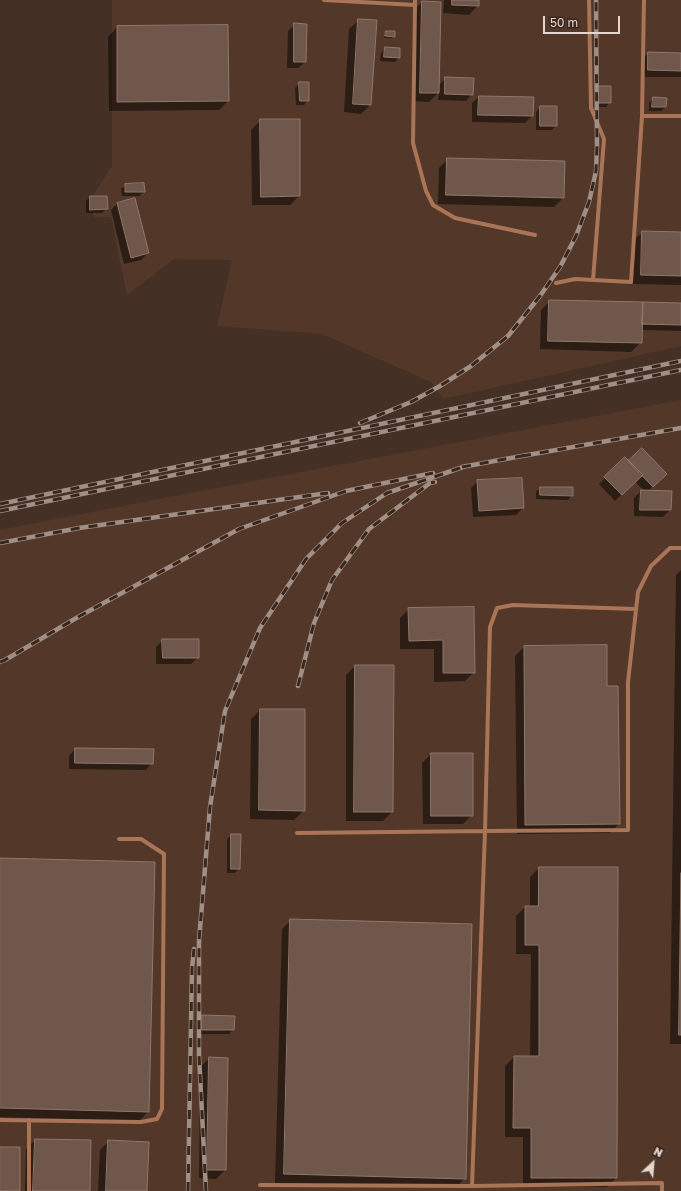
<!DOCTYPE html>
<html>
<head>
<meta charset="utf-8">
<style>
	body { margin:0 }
	#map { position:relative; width:681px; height:1191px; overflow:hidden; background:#453025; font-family:"Golos Text",sans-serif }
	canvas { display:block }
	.north { position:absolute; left:633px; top:1143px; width:40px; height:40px; -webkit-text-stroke:3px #3b261b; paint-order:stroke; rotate:26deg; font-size:11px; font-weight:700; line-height:16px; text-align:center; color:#e4d6cf }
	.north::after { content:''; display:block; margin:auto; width:14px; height:18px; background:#e4d6cf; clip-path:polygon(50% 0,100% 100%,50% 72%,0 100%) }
	.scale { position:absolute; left:543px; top:16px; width:77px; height:18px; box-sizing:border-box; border:2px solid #e4d6cf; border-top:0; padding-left:5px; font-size:12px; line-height:14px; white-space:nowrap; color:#e4d6cf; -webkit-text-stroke:3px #3b261b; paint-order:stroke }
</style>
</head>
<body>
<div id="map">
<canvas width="681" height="1191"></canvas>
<div class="north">N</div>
<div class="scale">50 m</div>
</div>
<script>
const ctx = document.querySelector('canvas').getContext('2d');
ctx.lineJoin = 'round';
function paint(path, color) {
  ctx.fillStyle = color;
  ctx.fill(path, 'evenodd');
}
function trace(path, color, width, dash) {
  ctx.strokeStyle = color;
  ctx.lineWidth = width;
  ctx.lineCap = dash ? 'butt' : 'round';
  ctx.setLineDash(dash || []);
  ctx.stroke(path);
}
paint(new Path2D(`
	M 112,0 L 681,0 L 681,346 L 443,399 L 431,382 L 322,334 L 217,326 L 232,260 L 174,259 L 127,295 L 111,217 L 94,217 L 91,198 L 112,166 Z
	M 681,400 L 681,1191 L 0,1191 L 0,530 L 143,502 Z`), '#533729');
paint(new Path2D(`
	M 444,0 L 478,0 L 478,5 L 469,15 L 443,13 Z
	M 422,2 L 438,86 L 446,78 L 472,94 L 466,101 L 438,100 L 439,92 L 429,102 L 412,101 L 413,11 Z
	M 359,20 L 370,105 L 361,114 L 344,112 L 349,29 Z
	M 295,24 L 305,62 L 298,68 L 287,68 L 288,31 Z
	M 117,27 L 228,101 L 219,110 L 109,111 L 108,37 Z
	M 386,32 L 394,36 L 392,38 L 384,38 L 384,34 Z
	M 385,48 L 399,58 L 395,62 L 380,61 L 381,53 Z
	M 648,53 L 681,54 L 681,77 L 641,77 L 642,60 Z
	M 300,83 L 308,100 L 304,105 L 296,105 L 295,88 Z
	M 598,87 L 610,102 L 606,107 L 594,107 L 594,92 Z
	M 479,97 L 533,98 L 532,116 L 525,123 L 472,122 L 472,103 Z
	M 653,98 L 666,107 L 661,111 L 649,111 L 649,103 Z
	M 540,107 L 556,107 L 556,126 L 552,130 L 536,130 L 536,112 Z
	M 261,120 L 299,196 L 290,205 L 252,205 L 251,130 Z
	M 448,159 L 563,198 L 554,207 L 438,204 L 439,168 Z
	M 126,185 L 144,192 L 139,196 L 122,196 L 121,189 Z
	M 90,197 L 106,197 L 106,209 L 102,213 L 86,213 L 86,201 Z
	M 117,204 L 148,253 L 141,260 L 124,264 L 111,210 Z
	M 643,232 L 681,233 L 681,285 L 633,284 L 633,241 Z
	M 550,301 L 681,304 L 681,331 L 641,330 L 641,342 L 631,352 L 540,349 L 541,310 Z
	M 625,458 L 629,462 L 666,474 L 648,491 L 670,510 L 663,517 L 634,516 L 634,498 L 641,491 L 644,491 L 635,481 L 615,501 L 599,484 Z
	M 478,481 L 523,508 L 516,515 L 473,517 L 471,488 Z
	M 540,488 L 572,495 L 568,500 L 536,499 L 536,492 Z
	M 681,570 L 681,1044 L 670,1044 L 676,575 Z
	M 473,608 L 474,672 L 465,681 L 434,682 L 434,649 L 400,649 L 400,618 L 409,609 Z
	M 163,640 L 198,657 L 191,664 L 156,664 L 156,647 Z
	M 524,647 L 619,824 L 610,833 L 517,834 L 515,656 Z
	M 355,666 L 392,812 L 383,821 L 346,821 L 346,675 Z
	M 260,710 L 304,810 L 294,820 L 250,819 L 251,719 Z
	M 75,749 L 152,763 L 146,770 L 69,769 L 69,756 Z
	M 431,754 L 472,815 L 463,824 L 423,824 L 422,763 Z
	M 232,835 L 239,868 L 235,873 L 227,873 L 227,839 Z
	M 0,859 L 148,1112 L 139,1121 L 0,1117 Z
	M 539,868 L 617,868 L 616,1178 L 607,1187 L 523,1186 L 523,1137 L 505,1137 L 505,1066 L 514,1057 L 530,1057 L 531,954 L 516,954 L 516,916 L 525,907 L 530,907 L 530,877 Z
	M 291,920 L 465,1178 L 456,1188 L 275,1183 L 282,929 Z
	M 203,1016 L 233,1030 L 229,1034 L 198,1034 L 198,1021 Z
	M 210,1058 L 225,1170 L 216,1179 L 199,1178 L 200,1067 Z
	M 35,1140 L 89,1191 L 25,1191 L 26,1149 Z
	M 109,1141 L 146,1191 L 98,1191 L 100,1150 Z`), '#0007');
const building = new Path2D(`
	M 452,0 L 479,0 L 479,6 L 452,5 Z
	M 422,1 L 441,2 L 439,93 L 420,93 Z
	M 358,19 L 377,20 L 371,105 L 353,104 Z
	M 294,23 L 307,24 L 306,62 L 294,62 Z
	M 228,25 L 229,101 L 117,102 L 117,26 Z
	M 386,31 L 395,31 L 395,37 L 385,36 Z
	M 385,47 L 400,48 L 400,58 L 384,57 Z
	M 648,52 L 681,53 L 681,71 L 648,70 Z
	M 445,77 L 474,78 L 473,95 L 445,94 Z
	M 299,82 L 309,82 L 309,101 L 300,101 Z
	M 598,86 L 611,86 L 611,103 L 598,103 Z
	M 479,96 L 534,97 L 533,116 L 478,115 Z
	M 653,97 L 667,98 L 666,107 L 652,107 Z
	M 540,106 L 557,106 L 557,126 L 540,126 Z
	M 260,119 L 300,119 L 300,196 L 261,197 Z
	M 447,158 L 565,161 L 564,198 L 446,195 Z
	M 144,183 L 145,192 L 125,192 L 125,184 Z
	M 90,196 L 107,196 L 108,209 L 90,210 Z
	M 135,198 L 149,253 L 131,258 L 117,203 Z
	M 642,231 L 681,232 L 681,276 L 641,275 Z
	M 549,300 L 643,302 L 642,343 L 548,341 Z
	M 643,302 L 681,303 L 681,325 L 642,324 Z
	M 642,448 L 667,474 L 653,487 L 628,461 Z
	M 625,457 L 643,475 L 622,495 L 604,477 Z
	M 522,478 L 524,508 L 479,511 L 477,480 Z
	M 540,487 L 573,487 L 573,496 L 540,495 Z
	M 641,490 L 672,491 L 671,510 L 640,510 Z
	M 474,607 L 475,673 L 443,673 L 443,640 L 409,641 L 408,608 Z
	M 162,639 L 199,639 L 199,658 L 163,658 Z
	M 607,645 L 607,686 L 618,686 L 620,824 L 525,825 L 524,646 Z
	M 355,665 L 394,665 L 393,812 L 354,812 Z
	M 260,709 L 305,709 L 305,811 L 259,810 Z
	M 75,748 L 154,749 L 153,764 L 75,763 Z
	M 431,753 L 473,753 L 473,816 L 431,816 Z
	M 231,834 L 241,834 L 240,869 L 231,869 Z
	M 0,858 L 155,862 L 149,1112 L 0,1108 Z
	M 539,867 L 618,867 L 617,1178 L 531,1178 L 531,1128 L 513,1128 L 514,1056 L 539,1056 L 539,945 L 525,945 L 525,906 L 538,906 Z
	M 681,873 L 681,1035 L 679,1035 Z
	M 290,919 L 472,924 L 466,1179 L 284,1174 Z
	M 202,1015 L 235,1016 L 234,1030 L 202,1030 Z
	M 209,1057 L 228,1058 L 226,1170 L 207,1170 Z
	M 35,1139 L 91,1140 L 90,1191 L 33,1191 Z
	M 108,1140 L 149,1142 L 147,1191 L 106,1191 Z
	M 0,1147 L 20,1147 L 20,1191 L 0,1191 Z`);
paint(building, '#6f574b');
trace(building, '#8f776a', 1);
trace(new Path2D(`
	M 324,0 L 415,5 L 415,0
	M 589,0 L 591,108 L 604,139 L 593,280
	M 415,5 L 413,143 L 426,191 L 433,205 L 455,218 L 535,235
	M 642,116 L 681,116
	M 556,283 L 575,279 L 631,282 L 642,116 L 644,0
	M 297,833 L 485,831 L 490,627 L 497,608 L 513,605 L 636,609
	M 0,1120 L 141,1122 L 157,1119 L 162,1109 L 164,854 L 141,839 L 119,839
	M 260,1185 L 472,1186
	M 29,1191 L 29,1120
	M 662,1191 L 662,1183 L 472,1186 L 485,831 L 628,830 L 628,682 L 638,592 L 651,566 L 670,548 L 681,548`), '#aa7457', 4);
const rail = new Path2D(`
	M 360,423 L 411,402 L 440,386 L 471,366 L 508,336 L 540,296 L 560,267 L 576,236 L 589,202 L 596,171 L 597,146 L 596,0
	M 522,456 L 681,428
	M 462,467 L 527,455
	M 0,504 L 681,361
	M 0,511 L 681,370
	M 0,543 L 79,528 L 328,493
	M 0,662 L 5,660 L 78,617 L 239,529 L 346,491 L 433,473
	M 298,686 L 314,623 L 332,580 L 369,529 L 430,483 L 435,482
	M 188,1191 L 192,968 L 194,949
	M 206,1191 L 199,1055 L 199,941 L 210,807 L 225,711 L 260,628 L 306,559 L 342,523 L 387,493 L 466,466`);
trace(rail, '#a08f86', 4.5);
trace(rail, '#3b261b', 3, [9]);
</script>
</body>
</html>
